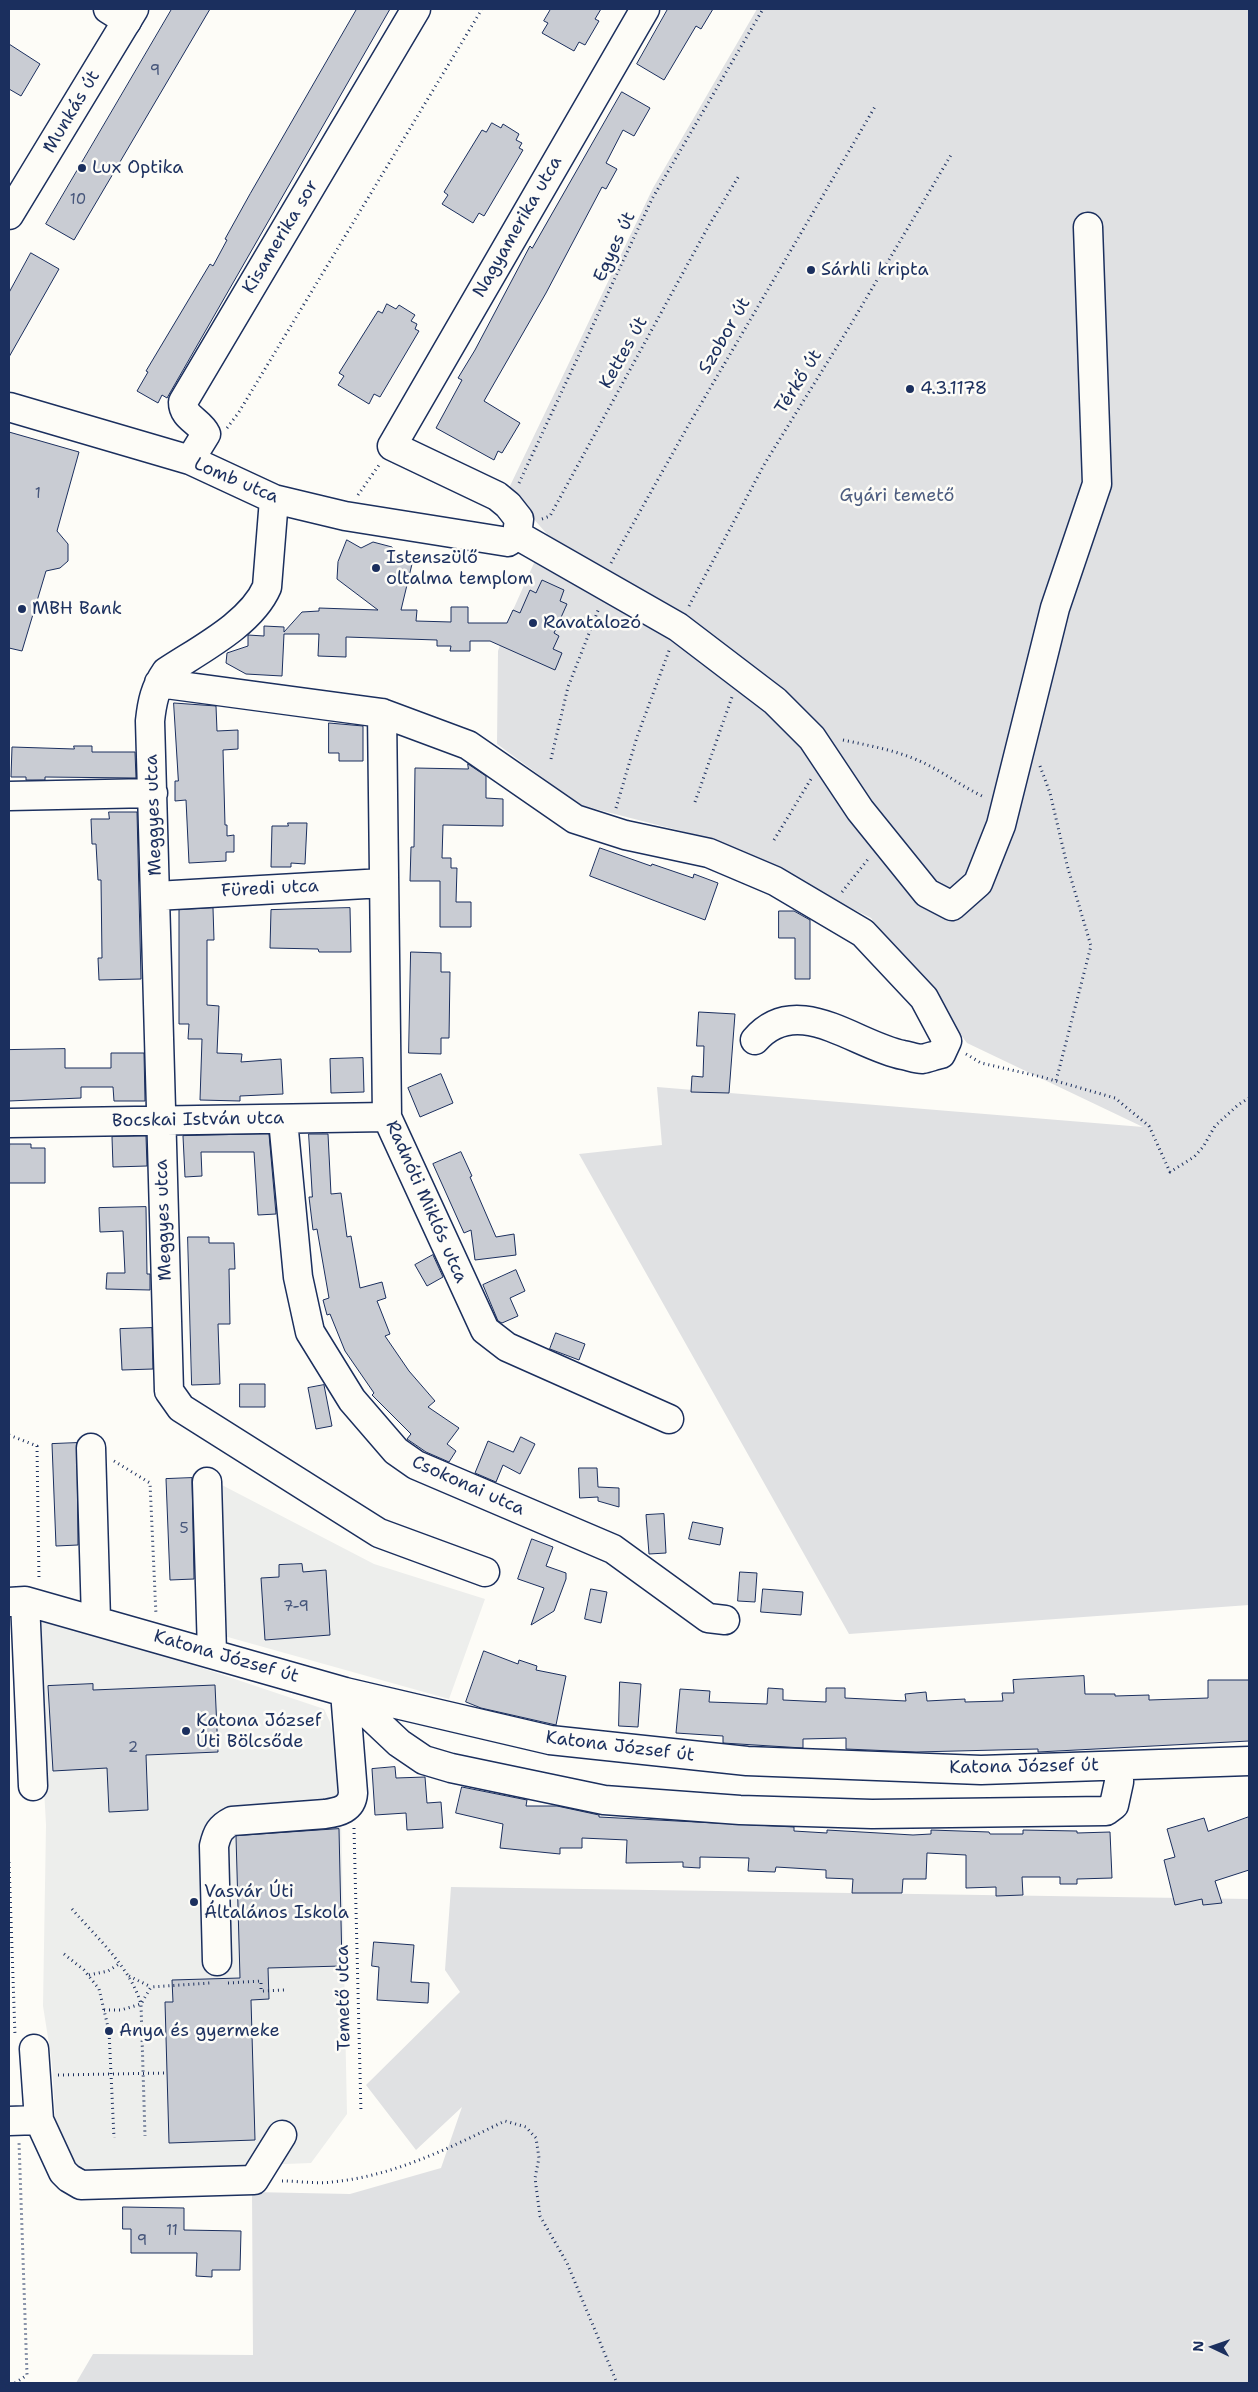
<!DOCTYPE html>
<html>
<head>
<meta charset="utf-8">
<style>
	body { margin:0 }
	#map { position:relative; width:1258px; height:2392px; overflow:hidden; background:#fdfcf7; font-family:"Shantell Sans",sans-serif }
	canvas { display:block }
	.frame { position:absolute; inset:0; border:10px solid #1b2f5e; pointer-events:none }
	.north { position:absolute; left:1188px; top:2322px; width:50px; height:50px; -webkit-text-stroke:4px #fdfcf7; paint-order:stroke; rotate:273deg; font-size:14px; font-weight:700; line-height:20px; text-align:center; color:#1b2f5e }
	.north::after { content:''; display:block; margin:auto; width:18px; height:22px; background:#1b2f5e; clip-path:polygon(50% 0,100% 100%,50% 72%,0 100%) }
</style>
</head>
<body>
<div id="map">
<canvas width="1258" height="2392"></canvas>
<div class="frame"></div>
<div class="north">N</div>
</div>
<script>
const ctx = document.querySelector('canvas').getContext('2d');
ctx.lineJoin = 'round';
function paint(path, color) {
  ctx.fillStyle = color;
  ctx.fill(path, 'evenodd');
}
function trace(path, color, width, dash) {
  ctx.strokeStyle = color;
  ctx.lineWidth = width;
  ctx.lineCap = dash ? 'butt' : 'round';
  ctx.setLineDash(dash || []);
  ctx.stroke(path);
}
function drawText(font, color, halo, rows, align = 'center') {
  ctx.font = font + ' "Shantell Sans",sans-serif';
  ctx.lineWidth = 5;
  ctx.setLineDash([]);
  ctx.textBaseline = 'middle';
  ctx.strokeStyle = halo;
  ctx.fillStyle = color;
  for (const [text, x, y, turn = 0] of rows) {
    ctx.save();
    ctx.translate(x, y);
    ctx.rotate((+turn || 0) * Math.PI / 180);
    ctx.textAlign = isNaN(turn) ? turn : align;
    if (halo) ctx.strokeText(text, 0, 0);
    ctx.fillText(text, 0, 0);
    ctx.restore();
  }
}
paint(new Path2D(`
	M 218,1483 L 374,1564 L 485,1599 L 449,1699 L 217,1634 Z
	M 35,1621 L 86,1629 L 324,1709 L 330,1722 L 333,1739 L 341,1817 L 347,2114 L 311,2163 L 82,2172 L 56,2132 L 52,2063 L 43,2006 L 46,1825 Z`), '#edeeec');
paint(new Path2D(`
	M 757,9 L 1249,9 L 1249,1605 L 849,1634 L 579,1154 L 662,1145 L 657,1087 L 1143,1127 L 967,1043 L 871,918 L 712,839 L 580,805 L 497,744 L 498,651 L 513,610 L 547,534 L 508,490 L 653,188 Z
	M 451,1887 L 1249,1899 L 1249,2383 L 76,2383 L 93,2354 L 253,2355 L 252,2192 L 350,2194 L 441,2168 L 462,2107 L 416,2150 L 366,2085 L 460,1992 L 445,1970 Z`), '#e0e1e3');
const building = new Path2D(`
	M 172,9 L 210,9 L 74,240 L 46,224 Z
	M 357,9 L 390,9 L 167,398 L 162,395 L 158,403 L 137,391 L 148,372 L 146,371 L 210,264 L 213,266 L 227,240 L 225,239 L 250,194 Z
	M 551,9 L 601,9 L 595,19 L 599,21 L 585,45 L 579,42 L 574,51 L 542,33 L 548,23 L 544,21 Z
	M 668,9 L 713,9 L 701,29 L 696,26 L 664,80 L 637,64 Z
	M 9,44 L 40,64 L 21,96 L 9,89 Z
	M 622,92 L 650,108 L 634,136 L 623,130 L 606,163 L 617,169 L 606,189 L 602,187 L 546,293 L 484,401 L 520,423 L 502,453 L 498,451 L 494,460 L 436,428 L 462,380 L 458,378 L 475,350 L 530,246 L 532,248 Z
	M 492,123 L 501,128 L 503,124 L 519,134 L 516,140 L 522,143 L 519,148 L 523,150 L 484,216 L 479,213 L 473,223 L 442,204 L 448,195 L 444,192 L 482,130 L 486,132 Z
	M 31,253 L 59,269 L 9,357 L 9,293 Z
	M 387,304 L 396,309 L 399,305 L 415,315 L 411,321 L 417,324 L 415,329 L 419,331 L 380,397 L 374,394 L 369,404 L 338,385 L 344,376 L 339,373 L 378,311 L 382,313 Z
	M 9,432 L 79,452 L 57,531 L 68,544 L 68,561 L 60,568 L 46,571 L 22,651 L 9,648 Z
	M 347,540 L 361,548 L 373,542 L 392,547 L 403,562 L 412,564 L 401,610 L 417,610 L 416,621 L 451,622 L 451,607 L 468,607 L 468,623 L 507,623 L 513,610 L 520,613 L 530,590 L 536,593 L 542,580 L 564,590 L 560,601 L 567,604 L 554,633 L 559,636 L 553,649 L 562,653 L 555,670 L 490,641 L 470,641 L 470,651 L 450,651 L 451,646 L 437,646 L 437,640 L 346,637 L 346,657 L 318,656 L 319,634 L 284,634 L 282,676 L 246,674 L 226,663 L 227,653 L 248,646 L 248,635 L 264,636 L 264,626 L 284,627 L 284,632 L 302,612 L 319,611 L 319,608 L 378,610 L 337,579 L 338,562 Z
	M 174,703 L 216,706 L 217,731 L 238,730 L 238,749 L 223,750 L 225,825 L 227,825 L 227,836 L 234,835 L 234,852 L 226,852 L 226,861 L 189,863 L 186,800 L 175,801 L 175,781 L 178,781 Z
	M 329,723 L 363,726 L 363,761 L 339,761 L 339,753 L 329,753 Z
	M 74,746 L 92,746 L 92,752 L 135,752 L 136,778 L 45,777 L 45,780 L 26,780 L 26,777 L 11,777 L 12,747 L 74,749 Z
	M 468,764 L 486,776 L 486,798 L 503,799 L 503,826 L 443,825 L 442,858 L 451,858 L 451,868 L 457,868 L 456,902 L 471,902 L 471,927 L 440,927 L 440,881 L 410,881 L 411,847 L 414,847 L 415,768 L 468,769 Z
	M 109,812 L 137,812 L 141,979 L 99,980 L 98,958 L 102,958 L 101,880 L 98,880 L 96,844 L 92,844 L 91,819 L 109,819 Z
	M 288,823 L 307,823 L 305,864 L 291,863 L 291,867 L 271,867 L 272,826 L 288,826 Z
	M 600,848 L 651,866 L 652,864 L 693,878 L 694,874 L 718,883 L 705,920 L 590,876 Z
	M 213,908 L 214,940 L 207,940 L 207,1005 L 219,1006 L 217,1053 L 242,1054 L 241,1062 L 281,1059 L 283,1094 L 240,1096 L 240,1101 L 200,1100 L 202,1039 L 188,1039 L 189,1024 L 179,1024 L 179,910 Z
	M 350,908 L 351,952 L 319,952 L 318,949 L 270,948 L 271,910 Z
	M 779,911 L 794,911 L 810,920 L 810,979 L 795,979 L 795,938 L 779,938 Z
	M 411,952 L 441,953 L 441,972 L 450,972 L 449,1038 L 441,1038 L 441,1054 L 409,1053 Z
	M 699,1012 L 735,1014 L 729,1093 L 691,1092 L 692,1076 L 703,1077 L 704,1046 L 697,1046 Z
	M 65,1049 L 65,1068 L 111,1068 L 111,1053 L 144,1053 L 145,1101 L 114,1101 L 113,1087 L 81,1087 L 81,1098 L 9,1101 L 9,1050 Z
	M 363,1058 L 364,1092 L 331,1093 L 330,1059 Z
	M 441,1074 L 453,1103 L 420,1117 L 408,1088 Z
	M 269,1134 L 276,1214 L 258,1215 L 254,1152 L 201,1152 L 202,1176 L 185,1177 L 183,1136 Z
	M 309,1134 L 328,1134 L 331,1194 L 341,1193 L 347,1237 L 351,1236 L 360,1288 L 382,1282 L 386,1298 L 377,1301 L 390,1334 L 385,1336 L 409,1371 L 435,1401 L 428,1407 L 459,1428 L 447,1444 L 456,1451 L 449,1462 L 426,1452 L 407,1439 L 411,1434 L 372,1395 L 374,1393 L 345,1351 L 330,1314 L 327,1315 L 323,1300 L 329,1298 L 317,1229 L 313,1230 L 309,1197 L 312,1197 Z
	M 146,1136 L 147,1166 L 113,1167 L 112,1137 Z
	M 10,1144 L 31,1144 L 31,1148 L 45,1148 L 45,1183 L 9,1183 Z
	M 461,1152 L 472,1176 L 470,1177 L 496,1237 L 514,1234 L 516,1255 L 475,1260 L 471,1230 L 464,1233 L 433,1164 Z
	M 146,1207 L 147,1274 L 150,1274 L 150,1290 L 106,1289 L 107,1273 L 125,1273 L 123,1231 L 100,1232 L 99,1208 Z
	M 188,1237 L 209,1237 L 209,1243 L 234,1243 L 235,1269 L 229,1269 L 230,1324 L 218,1324 L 220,1384 L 192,1385 Z
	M 433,1255 L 443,1277 L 427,1286 L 415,1265 Z
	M 516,1270 L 525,1291 L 510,1298 L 518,1316 L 502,1323 L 498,1321 L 483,1285 Z
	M 152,1328 L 153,1369 L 122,1370 L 120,1329 Z
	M 556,1333 L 585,1344 L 579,1360 L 550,1349 Z
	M 240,1384 L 265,1384 L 265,1407 L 240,1407 Z
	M 324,1385 L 332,1426 L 316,1429 L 308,1388 Z
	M 521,1437 L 535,1444 L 520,1474 L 503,1465 L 496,1482 L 475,1473 L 488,1441 L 513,1452 Z
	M 77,1443 L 78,1545 L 56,1546 L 52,1444 Z
	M 579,1468 L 597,1468 L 598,1487 L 619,1488 L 619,1507 L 598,1501 L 598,1497 L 580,1498 Z
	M 192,1478 L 194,1579 L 170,1580 L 166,1479 Z
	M 664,1514 L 666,1553 L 649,1554 L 646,1515 Z
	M 693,1522 L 723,1528 L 720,1545 L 689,1539 Z
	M 532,1539 L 553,1547 L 546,1566 L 566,1573 L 566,1579 L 554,1611 L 531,1625 L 544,1588 L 518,1579 Z
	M 302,1564 L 303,1572 L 326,1570 L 330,1635 L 265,1640 L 261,1578 L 279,1577 L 279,1565 Z
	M 740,1572 L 757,1573 L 755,1602 L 738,1601 Z
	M 591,1589 L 607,1592 L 601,1623 L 585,1619 Z
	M 763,1589 L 803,1592 L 801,1615 L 761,1612 Z
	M 484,1651 L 518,1664 L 519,1660 L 537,1666 L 536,1670 L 566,1676 L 556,1725 L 481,1708 L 466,1702 Z
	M 1084,1676 L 1085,1694 L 1115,1694 L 1115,1696 L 1149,1695 L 1149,1700 L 1208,1698 L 1208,1680 L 1249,1680 L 1249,1741 L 1038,1752 L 1038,1749 L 916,1752 L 846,1749 L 846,1738 L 803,1739 L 803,1748 L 723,1743 L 723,1736 L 676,1733 L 680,1689 L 710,1691 L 709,1702 L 767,1704 L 768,1688 L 783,1689 L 783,1700 L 826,1702 L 826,1688 L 845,1688 L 845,1698 L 906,1701 L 905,1694 L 926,1692 L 927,1701 L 965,1699 L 965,1702 L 1003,1701 L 1002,1693 L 1014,1693 L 1013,1680 Z
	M 620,1682 L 641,1684 L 638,1727 L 619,1726 Z
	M 93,1684 L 93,1690 L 215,1685 L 218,1752 L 146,1755 L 148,1810 L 109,1812 L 107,1768 L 53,1771 L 48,1686 Z
	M 395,1767 L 396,1778 L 425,1777 L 427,1803 L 441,1802 L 443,1828 L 407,1830 L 406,1813 L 375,1815 L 372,1769 Z
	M 462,1787 L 527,1800 L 526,1806 L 557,1806 L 599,1815 L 599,1817 L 794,1827 L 794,1831 L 827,1833 L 827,1830 L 913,1835 L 931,1834 L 931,1830 L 989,1832 L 990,1834 L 1023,1834 L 1023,1830 L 1077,1831 L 1077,1833 L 1110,1832 L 1112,1878 L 1077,1879 L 1077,1884 L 1060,1884 L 1060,1877 L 1022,1877 L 1023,1895 L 996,1896 L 996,1887 L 966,1888 L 966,1855 L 927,1853 L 926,1879 L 903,1879 L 902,1893 L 852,1893 L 853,1879 L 826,1878 L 826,1870 L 776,1867 L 775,1872 L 748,1871 L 749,1858 L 700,1857 L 700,1868 L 683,1867 L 683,1862 L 626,1863 L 627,1840 L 582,1838 L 582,1848 L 560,1848 L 560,1854 L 500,1848 L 503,1824 L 456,1813 Z
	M 1249,1817 L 1249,1870 L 1215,1881 L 1222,1903 L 1203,1905 L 1202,1899 L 1175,1905 L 1164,1860 L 1175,1857 L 1167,1829 L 1204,1818 L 1208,1831 Z
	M 339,1829 L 342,1966 L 268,1968 L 269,1999 L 251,2000 L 255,2140 L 169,2143 L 165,2002 L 173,2002 L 172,1980 L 240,1978 L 236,1836 Z
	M 374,1942 L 414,1945 L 411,1982 L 429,1983 L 428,2003 L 377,2000 L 379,1967 L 372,1966 Z
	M 123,2207 L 184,2208 L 184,2230 L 241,2231 L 240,2270 L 212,2270 L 212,2277 L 196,2276 L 197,2253 L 131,2253 L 131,2229 L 123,2229 Z`);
paint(building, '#c9ccd3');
trace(building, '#1b2f5e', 1);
const minor = new Path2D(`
	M 108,9 L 127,21
	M 9,407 L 190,460 L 274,499 L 345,516 L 508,542 L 517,535 L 519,519 L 508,505 L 497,496 L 392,446 L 645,9
	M 190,460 L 206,434 C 200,421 183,418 183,402 L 416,9
	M 274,499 L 267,587 C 251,624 199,650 166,672 C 155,688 152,702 150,721 L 169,1391 L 181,1408 L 379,1533 L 485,1572
	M 517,535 L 678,627 L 775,701 L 812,738 L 860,810 L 927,893 L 952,906 L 978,883 L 1001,825 L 1055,608 L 1097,484 L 1088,227
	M 159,683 L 382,713 L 468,745 L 575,819 L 625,835 L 709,853 L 775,881 L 863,933 L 924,998 L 947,1041 L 941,1054 C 935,1055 928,1058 922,1059 C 916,1059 909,1056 903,1055 C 856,1046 797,991 755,1040
	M 382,713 L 387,1117 L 485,1330 L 507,1347 L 669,1419
	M 9,796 L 153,793
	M 156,896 L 383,883
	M 283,1120 L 298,1277 L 310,1332 L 352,1400 L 396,1451 L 416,1465 L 613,1549 L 708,1618 L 725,1620
	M 9,1123 L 387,1117
	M 91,1448 L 96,1620
	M 207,1482 L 212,1653
	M 25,1601 L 33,1786
	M 9,1602 L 25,1601 L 345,1692 L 550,1740 L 747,1761 L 981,1770 L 1249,1761
	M 345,1692 L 399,1743 L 424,1760 L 451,1768 L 604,1800 L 740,1810 L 872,1814 L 1106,1811 L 1114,1805 L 1119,1782 L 1119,1766
	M 217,1961 L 214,1846 C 217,1833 220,1827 232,1821 L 325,1814 C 339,1812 352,1809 353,1793 L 345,1692
	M 34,2049 L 39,2120 L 63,2172 L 69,2178 L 81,2185 L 254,2180 L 282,2135
	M 9,2121 L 39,2120`);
const major = new Path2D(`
	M 9,215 L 134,9`);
trace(minor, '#1b2f5e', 31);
trace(major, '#1b2f5e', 31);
trace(new Path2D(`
	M 227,428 L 239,412 L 482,9
	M 519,483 L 652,199 L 763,9
	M 358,495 L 379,465
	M 542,519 L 550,516 L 708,227 L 740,174
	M 611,563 L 688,426 L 876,105
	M 689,606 L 765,463 L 851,324 L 951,155
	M 843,740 C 871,746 900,751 926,764 C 946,774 963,787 984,797
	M 551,759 L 568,687 L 599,608
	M 1040,766 L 1050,793 L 1067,865 L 1091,946 L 1056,1081
	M 695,802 L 732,697
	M 616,808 L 637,737 L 670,648
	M 774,840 L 811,779
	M 842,892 L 869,858
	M 966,1054 L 981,1063 L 1042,1077 L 1115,1098 L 1149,1126 L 1170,1172 L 1194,1157 L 1203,1147 L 1215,1126 L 1238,1105 L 1249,1098
	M 9,1435 L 37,1446 L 39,1581
	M 114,1461 L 150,1483 L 156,1615
	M 354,1828 L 361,2113
	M 9,1862 L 15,2036
	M 72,1909 C 97,1938 130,1967 141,2004 L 145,2136
	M 64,1954 L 84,1970 L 99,1989 L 109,2031 L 114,2138
	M 89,1975 L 108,1971 L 119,1964
	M 129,1976 L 151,1987
	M 228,1983 L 261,1981 L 261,1991 L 286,1990
	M 104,2010 L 121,2010 L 141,2004 L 151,1987 L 210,1983
	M 58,2075 L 167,2073
	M 282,2181 C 298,2181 316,2184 332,2182 C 394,2176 449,2148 505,2121 L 526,2127 L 536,2138 L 539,2158 L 535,2178 L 540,2216 L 567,2263 L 617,2383
	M 15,2383 L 27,2375 L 19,2142`), '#1b2f5e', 3, [1, 4]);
trace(minor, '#fdfcf7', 28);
trace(major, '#fdfcf7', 28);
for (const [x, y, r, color] of [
	[82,168,5,"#1b2f5e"],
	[811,270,5,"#1b2f5e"],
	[910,389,5,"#1b2f5e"],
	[376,568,5,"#1b2f5e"],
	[22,609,5,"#1b2f5e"],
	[533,623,5,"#1b2f5e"],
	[186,1731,5,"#1b2f5e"],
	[194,1902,5,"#1b2f5e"],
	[109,2031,5,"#1b2f5e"]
]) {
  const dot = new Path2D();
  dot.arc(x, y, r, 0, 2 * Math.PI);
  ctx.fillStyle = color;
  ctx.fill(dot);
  trace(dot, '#fdfcf7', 2);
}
drawText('15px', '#46567b', null, [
	["9",155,71],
	["10",78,200],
	["1",38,494],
	["5",184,1529],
	["7-9",296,1607],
	["2",133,1748],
	["11",172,2231],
	["9",142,2241]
]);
drawText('18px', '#1b2f5e', '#fdfcf7', [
	["Munkás út",72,112,-59],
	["Nagyamerika utca",518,227,-60],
	["Kisamerika sor",281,237,-59],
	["Egyes út",615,247,-65],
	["Szobor út",725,336,-60],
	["Kettes út",624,353,-61],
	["Térkő út",799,382,-58],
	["Lomb utca",236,481,23],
	["Meggyes utca",154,815,-92],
	["Füredi utca",270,889,-3],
	["Bocskai István utca",198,1120,-1],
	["Radnóti Miklós utca",426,1202,66],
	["Meggyes utca",164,1220,-92],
	["Csokonai utca",468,1486,24],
	["Katona József út",226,1657,16],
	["Katona József út",620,1747,7],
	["Katona József út",1024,1767,-1],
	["Temető utca",344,1998,-91]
]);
drawText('18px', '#1b2f5e', '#fdfcf7', [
	["Lux Optika",92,168],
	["Sárhli kripta",821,270],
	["4.3.1178",920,389],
	["Istenszülő",386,558],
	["oltalma templom",386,579],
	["MBH Bank",32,609],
	["Ravatalozó",543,623],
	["Katona József",196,1721],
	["Úti Bölcsőde",196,1742],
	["Vasvár Úti",204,1892],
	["Általános Iskola",204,1913],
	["Anya és gyermeke",119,2031]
], 'left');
drawText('18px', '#4c5c7f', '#fdfcf7', [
	["Gyári temető",897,496]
]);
</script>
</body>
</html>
